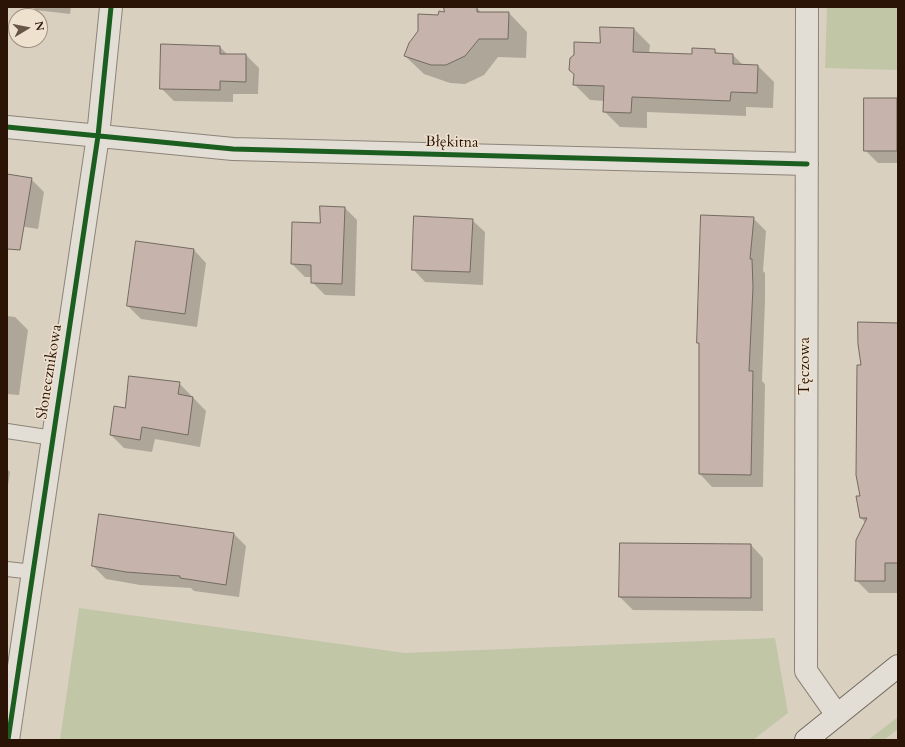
<!DOCTYPE html>
<html>
<head>
<meta charset="utf-8">
<style>
	body { margin:0 }
	#map { position:relative; width:905px; height:747px; overflow:hidden; background:#dad0c0; font-family:Cardo,serif }
	canvas { display:block }
	.frame { position:absolute; inset:0; border:8px solid #2b1306; pointer-events:none }
	.north { position:absolute; left:8px; top:8px; width:40px; height:40px; box-sizing:border-box; background:#eee2cf; border:1px solid #a08f7f; border-radius:50%; rotate:80deg; font-size:11px; font-weight:700; line-height:16px; text-align:center; color:#2b1306 }
	.north::after { content:''; display:block; margin:auto; width:14px; height:18px; background:#685547; clip-path:polygon(50% 0,100% 100%,50% 72%,0 100%) }
</style>
</head>
<body>
<div id="map">
<canvas width="905" height="747"></canvas>
<div class="frame"></div>
<div class="north">N</div>
</div>
<script>
const ctx = document.querySelector('canvas').getContext('2d');
ctx.lineJoin = 'round';
function paint(path, color) {
  ctx.fillStyle = color;
  ctx.fill(path, 'evenodd');
}
function trace(path, color, width, dash) {
  ctx.strokeStyle = color;
  ctx.lineWidth = width;
  ctx.lineCap = dash ? 'butt' : 'round';
  ctx.setLineDash(dash || []);
  ctx.stroke(path);
}
function drawText(font, color, halo, rows, align = 'center') {
  ctx.font = font + ' Cardo,serif';
  ctx.lineWidth = 3;
  ctx.setLineDash([]);
  ctx.textBaseline = 'middle';
  ctx.strokeStyle = halo;
  ctx.fillStyle = color;
  for (const [text, x, y, turn = 0] of rows) {
    ctx.save();
    ctx.translate(x, y);
    ctx.rotate((+turn || 0) * Math.PI / 180);
    ctx.textAlign = isNaN(turn) ? turn : align;
    if (halo) ctx.strokeText(text, 0, 0);
    ctx.fillText(text, 0, 0);
    ctx.restore();
  }
}
paint(new Path2D(`
	M 827,7 L 898,7 L 898,70 L 825,68 Z
	M 79,608 L 405,653 L 775,638 L 788,713 L 753,740 L 60,740 Z
	M 898,717 L 898,729 L 884,740 L 868,740 Z`), '#c1c6a7');
paint(new Path2D(`
	M 32,7 L 71,7 L 70,14 L 36,10 Z
	M 445,7 L 477,8 L 482,13 L 509,13 L 527,32 L 526,58 L 498,57 L 484,75 L 465,84 L 450,83 L 424,74 L 405,56 L 439,16 L 445,13 Z
	M 634,29 L 650,45 L 649,53 L 693,55 L 714,50 L 719,55 L 733,55 L 743,65 L 758,66 L 774,82 L 773,108 L 746,107 L 746,116 L 647,112 L 647,128 L 620,127 L 604,111 L 605,101 L 590,100 L 574,84 L 601,44 Z
	M 220,47 L 228,55 L 246,55 L 259,68 L 258,94 L 233,94 L 233,102 L 174,101 L 161,88 Z
	M 897,99 L 898,163 L 878,163 L 865,150 Z
	M 7,175 L 31,179 L 44,192 L 38,229 L 7,224 Z
	M 345,208 L 357,220 L 355,296 L 325,295 L 312,282 L 312,277 L 305,277 L 292,264 L 321,224 Z
	M 753,218 L 766,231 L 763,271 L 765,273 L 765,300 L 762,381 L 765,384 L 763,487 L 712,487 L 700,474 L 700,345 L 698,342 Z
	M 472,220 L 485,232 L 483,285 L 425,282 L 413,269 Z
	M 194,250 L 206,263 L 197,327 L 141,319 L 128,306 Z
	M 7,316 L 15,317 L 28,330 L 19,395 L 7,394 Z
	M 898,324 L 898,593 L 869,593 L 856,580 L 866,523 L 861,518 L 863,366 Z
	M 179,383 L 206,411 L 200,447 L 155,439 L 152,452 L 124,448 L 111,435 L 125,409 Z
	M 7,469 L 10,472 L 7,492 Z
	M 233,533 L 246,546 L 239,597 L 194,591 L 191,588 L 140,585 L 106,579 L 93,566 Z
	M 751,545 L 763,558 L 763,611 L 633,610 L 620,597 Z`), '#0003');
const building = new Path2D(`
	M 444,7 L 477,7 L 477,12 L 509,12 L 508,39 L 479,39 L 465,56 L 446,65 L 431,65 L 404,56 L 409,43 L 418,31 L 418,14 L 438,15 L 439,11 L 444,12 Z
	M 600,27 L 634,28 L 633,52 L 692,54 L 692,48 L 715,49 L 715,53 L 733,54 L 733,64 L 758,65 L 757,93 L 731,92 L 730,101 L 632,97 L 631,113 L 603,112 L 604,86 L 573,85 L 574,74 L 569,70 L 570,58 L 574,55 L 574,42 L 600,43 Z
	M 161,44 L 220,46 L 220,54 L 246,54 L 246,82 L 220,81 L 220,90 L 160,89 Z
	M 864,98 L 897,98 L 897,151 L 864,151 Z
	M 7,174 L 32,178 L 20,250 L 7,249 Z
	M 320,206 L 345,207 L 342,284 L 311,283 L 311,265 L 291,264 L 292,222 L 320,223 Z
	M 701,215 L 754,217 L 750,259 L 752,259 L 753,287 L 749,371 L 753,371 L 751,475 L 699,474 L 699,343 L 697,343 Z
	M 414,216 L 473,219 L 470,272 L 412,270 Z
	M 136,241 L 194,249 L 185,314 L 127,306 Z
	M 858,322 L 898,323 L 898,563 L 885,563 L 885,581 L 855,581 L 856,540 L 867,518 L 860,518 L 856,496 L 860,496 L 856,475 L 857,365 L 861,365 L 858,344 Z
	M 129,376 L 180,382 L 178,394 L 193,397 L 188,435 L 142,427 L 140,440 L 110,435 L 114,406 L 125,408 Z
	M 99,514 L 234,533 L 226,585 L 180,578 L 180,576 L 126,572 L 92,566 Z
	M 620,543 L 751,544 L 751,598 L 619,597 Z`);
paint(building, '#c6b3ab');
trace(building, '#736a60', 1);
const lane = new Path2D(`
	M 7,431 L 53,438
	M 7,569 L 33,572`);
const street = new Path2D(`
	M 807,7 L 806,671 L 837,715
	M 7,127 L 233,149 L 807,164
	M 8,740 L 98,136 L 111,7`);
const secondary = new Path2D(`
	M 806,740 L 898,666`);
trace(lane, '#8c8479', 16);
trace(street, '#8c8479', 24);
trace(secondary, '#736a60', 24);
trace(lane, '#e2ded5', 14);
trace(street, '#e2ded5', 22);
trace(secondary, '#e2ded5', 22);
trace(new Path2D(`
	M 7,127 L 233,149 L 807,164
	M 8,740 L 98,136 L 111,7`), '#1b5e20', 5);
drawText('15px', '#2b1306', '#eee2cf', [
	["Błękitna",452,143,1],
	["Tęczowa",806,366,-90],
	["Słonecznikowa",50,372,-81]
]);
</script>
</body>
</html>
